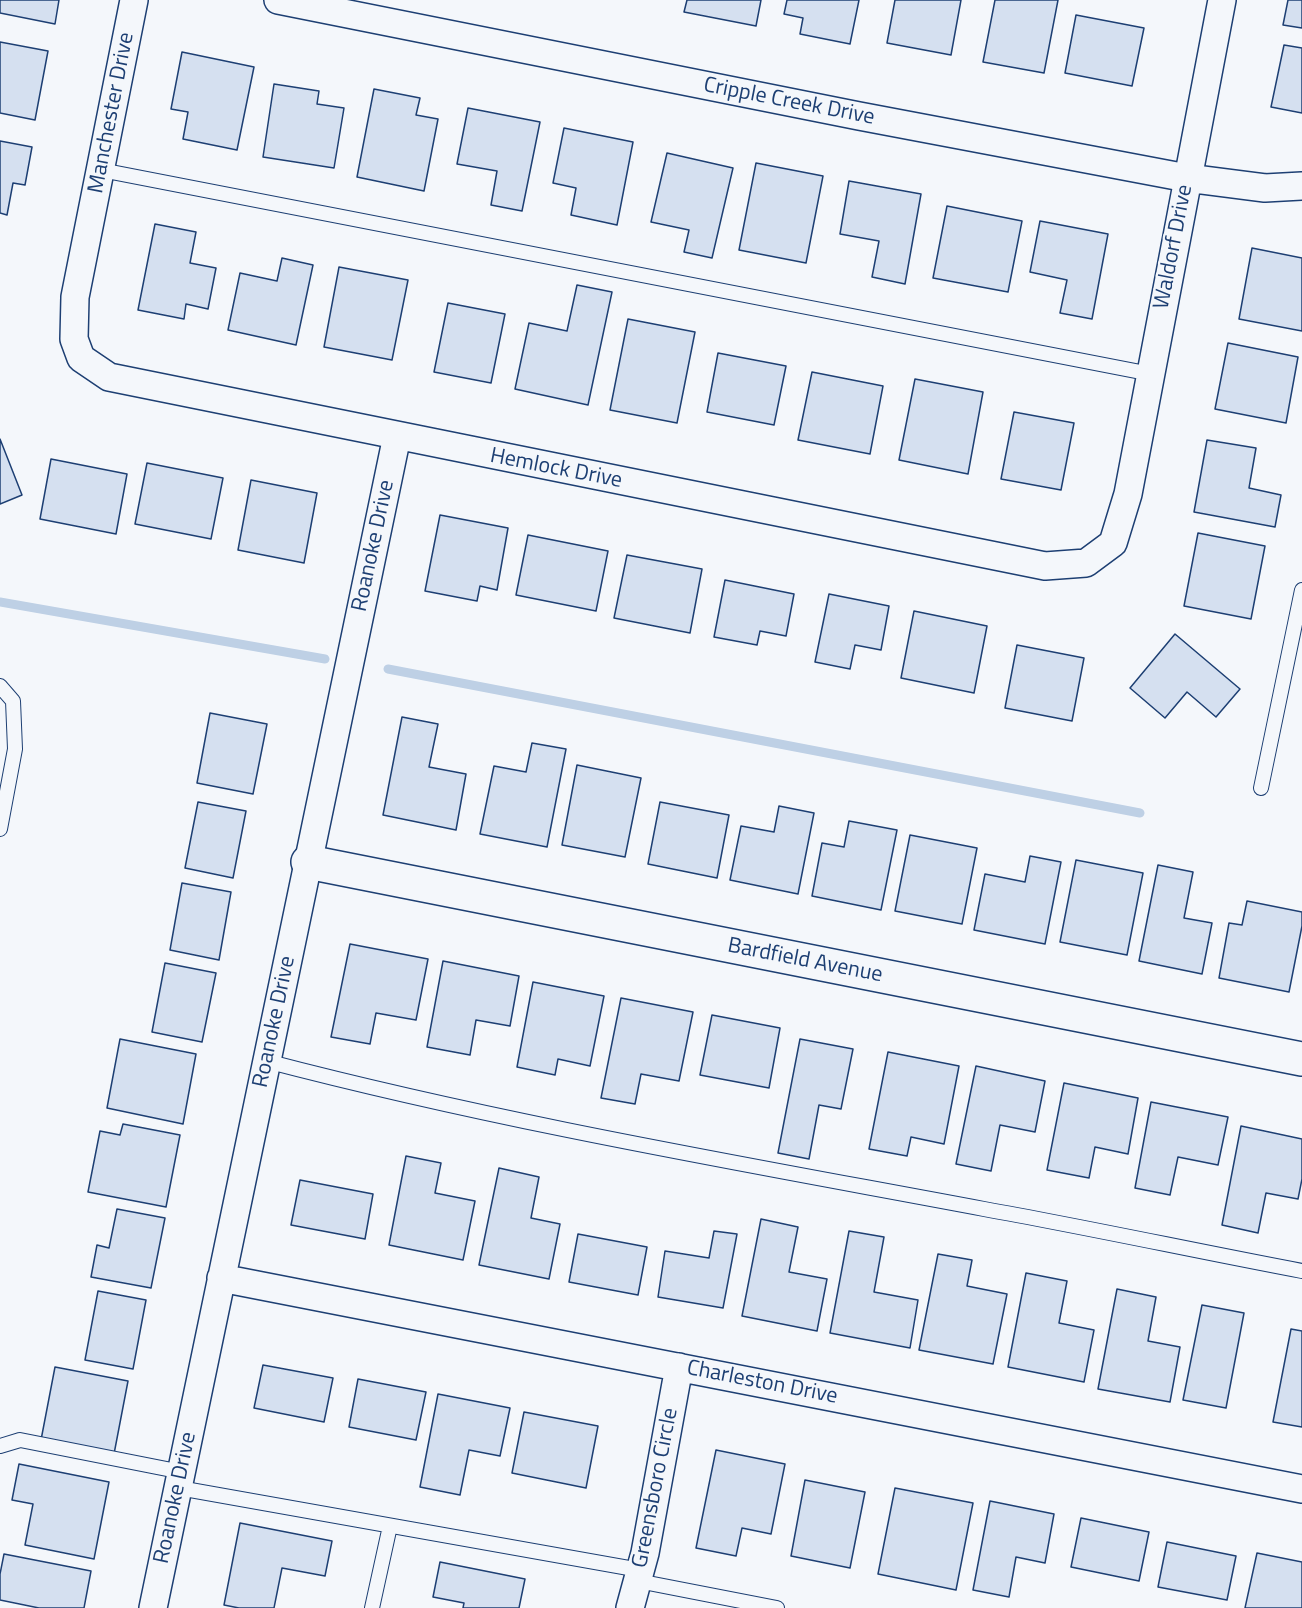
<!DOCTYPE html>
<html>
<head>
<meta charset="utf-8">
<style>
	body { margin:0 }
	canvas { display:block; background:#f4f7fb }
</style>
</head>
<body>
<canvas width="1302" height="1608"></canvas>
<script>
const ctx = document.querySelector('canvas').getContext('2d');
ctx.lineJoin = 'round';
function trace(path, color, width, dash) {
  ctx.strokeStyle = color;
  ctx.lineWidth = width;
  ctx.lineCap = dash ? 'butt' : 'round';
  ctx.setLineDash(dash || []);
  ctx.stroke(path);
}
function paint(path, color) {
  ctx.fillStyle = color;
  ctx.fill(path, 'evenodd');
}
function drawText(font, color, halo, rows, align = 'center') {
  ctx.font = font + ' "Titillium Web",sans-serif';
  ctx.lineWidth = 4.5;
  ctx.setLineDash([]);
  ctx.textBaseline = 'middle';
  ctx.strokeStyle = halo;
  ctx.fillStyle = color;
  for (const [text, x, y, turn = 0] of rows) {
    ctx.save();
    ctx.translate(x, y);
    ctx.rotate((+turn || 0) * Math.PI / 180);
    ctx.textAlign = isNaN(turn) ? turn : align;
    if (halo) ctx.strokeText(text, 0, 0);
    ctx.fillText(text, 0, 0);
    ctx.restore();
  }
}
trace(new Path2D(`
	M 0,602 L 325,659
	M 388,669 L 1140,813`), '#bed0e5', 9);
const building = new Path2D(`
	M 0,0 L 59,0 L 55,24 L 0,13 Z
	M 687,0 L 761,0 L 756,26 L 684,12 Z
	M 787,0 L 859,0 L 850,44 L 800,34 L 803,18 L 784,14 Z
	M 895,0 L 961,0 L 951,55 L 887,43 Z
	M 995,0 L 1058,0 L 1044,73 L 983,62 Z
	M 1288,0 L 1302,0 L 1302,28 L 1283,25 Z
	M 1076,15 L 1144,28 L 1132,86 L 1065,73 Z
	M 0,42 L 48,51 L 35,120 L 0,113 Z
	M 1284,45 L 1302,48 L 1302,113 L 1271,107 Z
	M 182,52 L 254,67 L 237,150 L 183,139 L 188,112 L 171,109 Z
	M 274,84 L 319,91 L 317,104 L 344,108 L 334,168 L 263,157 Z
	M 374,89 L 420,98 L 416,115 L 438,119 L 424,191 L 357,177 Z
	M 468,108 L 540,122 L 522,211 L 491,205 L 497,171 L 457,164 Z
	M 564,128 L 633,142 L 617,225 L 571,215 L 576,188 L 553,183 Z
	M 0,141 L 32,147 L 25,185 L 13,183 L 7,215 L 0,213 Z
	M 667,153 L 733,168 L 712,258 L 684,252 L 689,230 L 651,222 Z
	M 756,163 L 823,176 L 806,263 L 739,250 Z
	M 849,181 L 921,194 L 905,284 L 872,277 L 879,241 L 840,234 Z
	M 947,206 L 1022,221 L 1008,292 L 933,278 Z
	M 1040,221 L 1108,234 L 1092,319 L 1060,313 L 1067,280 L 1030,272 Z
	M 155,224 L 196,232 L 190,263 L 216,268 L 208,309 L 186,304 L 184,319 L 138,310 Z
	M 1252,248 L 1302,258 L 1302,331 L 1239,319 Z
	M 282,258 L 313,265 L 296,345 L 228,330 L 240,273 L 277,281 Z
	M 339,267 L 408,280 L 392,360 L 324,347 Z
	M 577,285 L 612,292 L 588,405 L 515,389 L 529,323 L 567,331 Z
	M 448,303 L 505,314 L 491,383 L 434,372 Z
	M 628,319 L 695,332 L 677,423 L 610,410 Z
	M 1228,343 L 1298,357 L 1286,423 L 1215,409 Z
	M 718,353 L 786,366 L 774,425 L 707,412 Z
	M 812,372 L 883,386 L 870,454 L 798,440 Z
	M 915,379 L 983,392 L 968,474 L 899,460 Z
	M 1014,412 L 1074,423 L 1061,490 L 1001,479 Z
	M 0,439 L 22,495 L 0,504 Z
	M 1207,440 L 1256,448 L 1249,488 L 1281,495 L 1275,527 L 1194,512 Z
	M 51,459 L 127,474 L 116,534 L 40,519 Z
	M 147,463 L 223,478 L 211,539 L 135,524 Z
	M 251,480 L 317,493 L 304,563 L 238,550 Z
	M 440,515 L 508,528 L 497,590 L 480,586 L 477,601 L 425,591 Z
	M 1198,533 L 1265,546 L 1251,619 L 1184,606 Z
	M 528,535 L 608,551 L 596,611 L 516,595 Z
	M 627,555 L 702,569 L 690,633 L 614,618 Z
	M 725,580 L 794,594 L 786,636 L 760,631 L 757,645 L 714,637 Z
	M 829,594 L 889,606 L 881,650 L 855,645 L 850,669 L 815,662 Z
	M 914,611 L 987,626 L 974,693 L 901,678 Z
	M 1175,634 L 1240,689 L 1216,717 L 1187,692 L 1165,718 L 1130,688 Z
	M 1017,645 L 1084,658 L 1072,721 L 1005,708 Z
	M 210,713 L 267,724 L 253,794 L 197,783 Z
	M 402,717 L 438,724 L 429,767 L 466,774 L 456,830 L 383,815 Z
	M 532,743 L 566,749 L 547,847 L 480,834 L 494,766 L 526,772 Z
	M 577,765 L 641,778 L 625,857 L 562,845 Z
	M 198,802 L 246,811 L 233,878 L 185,868 Z
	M 660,802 L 729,815 L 717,878 L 648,864 Z
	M 779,806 L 814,813 L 798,894 L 730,880 L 741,826 L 774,832 Z
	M 849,821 L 897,830 L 881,910 L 812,896 L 822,843 L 844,847 Z
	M 910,835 L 977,848 L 962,924 L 895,911 Z
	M 1030,856 L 1061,862 L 1045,944 L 974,930 L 985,874 L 1025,882 Z
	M 1076,860 L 1143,873 L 1127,955 L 1060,942 Z
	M 1158,865 L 1193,872 L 1184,918 L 1212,923 L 1202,974 L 1139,961 Z
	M 182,883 L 231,892 L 219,960 L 170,950 Z
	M 1247,901 L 1302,912 L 1302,926 L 1289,992 L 1219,978 L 1229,923 L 1242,925 Z
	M 350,944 L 428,959 L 416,1020 L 376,1013 L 370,1044 L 331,1037 Z
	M 443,961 L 519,976 L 510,1026 L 476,1020 L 470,1055 L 427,1047 Z
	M 165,963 L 216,973 L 202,1042 L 152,1032 Z
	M 533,982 L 604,996 L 590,1066 L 558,1059 L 555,1075 L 517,1067 Z
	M 621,998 L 693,1012 L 679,1081 L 641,1074 L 635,1104 L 601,1098 Z
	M 712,1015 L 780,1028 L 769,1088 L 700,1075 Z
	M 120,1039 L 196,1054 L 183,1124 L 107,1108 Z
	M 800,1039 L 853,1049 L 841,1109 L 819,1105 L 809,1159 L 778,1153 Z
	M 888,1052 L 959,1066 L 944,1144 L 911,1137 L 907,1156 L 869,1149 Z
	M 976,1066 L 1045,1081 L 1035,1132 L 1000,1125 L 991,1171 L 956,1164 Z
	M 1064,1083 L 1138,1098 L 1128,1154 L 1095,1147 L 1089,1178 L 1047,1170 Z
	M 1151,1102 L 1228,1117 L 1218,1165 L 1178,1157 L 1170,1195 L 1135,1188 Z
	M 123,1124 L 180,1135 L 166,1207 L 88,1192 L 100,1131 L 120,1135 Z
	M 1241,1126 L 1302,1139 L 1302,1179 L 1298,1199 L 1266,1193 L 1258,1233 L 1222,1225 Z
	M 406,1156 L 441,1163 L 435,1193 L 475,1201 L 463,1260 L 389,1245 Z
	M 499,1168 L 539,1177 L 531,1218 L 560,1224 L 549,1279 L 479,1265 Z
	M 300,1180 L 373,1194 L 365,1239 L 291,1225 Z
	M 117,1209 L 165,1218 L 151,1288 L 91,1277 L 97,1245 L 109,1248 Z
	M 761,1219 L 798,1227 L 789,1272 L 827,1279 L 817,1331 L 742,1316 Z
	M 714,1231 L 737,1234 L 723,1308 L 658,1297 L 665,1251 L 709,1258 Z
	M 849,1231 L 884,1237 L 874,1292 L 918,1300 L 910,1348 L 830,1333 Z
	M 578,1234 L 647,1247 L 638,1295 L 569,1282 Z
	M 938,1254 L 972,1260 L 967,1286 L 1007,1294 L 993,1364 L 919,1350 Z
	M 1026,1273 L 1067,1281 L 1059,1323 L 1094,1330 L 1084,1382 L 1008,1367 Z
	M 1117,1289 L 1156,1297 L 1148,1341 L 1180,1347 L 1170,1402 L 1098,1389 Z
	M 98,1291 L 146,1300 L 133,1369 L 85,1360 Z
	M 1202,1305 L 1244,1313 L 1226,1408 L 1183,1400 Z
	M 1291,1329 L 1302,1331 L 1302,1427 L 1273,1422 Z
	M 263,1365 L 333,1378 L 324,1422 L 254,1408 Z
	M 55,1367 L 128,1381 L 114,1454 L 41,1440 Z
	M 358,1379 L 426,1392 L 416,1440 L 349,1427 Z
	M 438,1394 L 510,1408 L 500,1456 L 469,1450 L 460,1495 L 420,1487 Z
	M 524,1412 L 598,1426 L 586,1488 L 512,1473 Z
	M 716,1450 L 785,1464 L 771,1534 L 742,1528 L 736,1556 L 696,1548 Z
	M 19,1464 L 109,1482 L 94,1559 L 25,1545 L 33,1504 L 12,1500 Z
	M 805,1480 L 865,1492 L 850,1568 L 791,1556 Z
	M 895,1488 L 973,1503 L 956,1590 L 878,1574 Z
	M 990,1501 L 1054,1514 L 1045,1563 L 1016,1557 L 1009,1597 L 973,1590 Z
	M 1081,1518 L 1149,1532 L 1139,1581 L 1071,1567 Z
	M 240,1523 L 332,1541 L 325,1576 L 282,1568 L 274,1608 L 239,1608 L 224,1605 Z
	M 1167,1542 L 1236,1556 L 1227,1600 L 1158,1587 Z
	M 1257,1553 L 1302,1562 L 1302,1608 L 1245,1608 Z
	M 4,1554 L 91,1571 L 84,1608 L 39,1608 L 0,1600 L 0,1574 Z
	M 440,1562 L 525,1579 L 519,1608 L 463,1608 L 464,1603 L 433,1597 Z`);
paint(building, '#d5e0f0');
trace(building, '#1d3f73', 1.5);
const lane = new Path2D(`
	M 101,170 L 1151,374
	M 0,686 L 13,701 L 15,749 L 0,829
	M 1261,788 L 1302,590
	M 266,1061 C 503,1123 744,1164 984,1209 C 1090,1228 1196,1251 1302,1271
	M 0,1446 L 20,1440 L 182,1472
	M 179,1488 L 640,1570
	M 638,1581 L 777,1608
	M 372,1608 L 390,1526`);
const street = new Path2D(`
	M 134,0 L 75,297 L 74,339 L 81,358 L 109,377 L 1045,566 L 1086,563 L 1113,543 L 1128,494 L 1222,0
	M 278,0 L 859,116 L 1187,178 L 1265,188 L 1302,186
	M 221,1278 L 1302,1489
	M 153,1608 L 397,436
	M 630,1608 L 645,1553 L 679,1367`);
const secondary = new Path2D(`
	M 308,862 L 1302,1059`);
trace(lane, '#1d3f73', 16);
trace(street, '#1d3f73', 30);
trace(secondary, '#1d3f73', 36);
trace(lane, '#f4f7fb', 14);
trace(street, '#f4f7fb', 27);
trace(secondary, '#f4f7fb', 33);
drawText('22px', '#1d3f73', '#f4f7fb', [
	["Cripple Creek Drive",789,102,11],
	["Manchester Drive",112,113,-79],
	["Waldorf Drive",1174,247,-79],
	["Hemlock Drive",556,469,11],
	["Roanoke Drive",374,546,-78],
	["Bardfield Avenue",805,961,11],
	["Roanoke Drive",275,1022,-78],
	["Charleston Drive",762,1383,11],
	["Greensboro Circle",656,1488,-79],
	["Roanoke Drive",176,1498,-78]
]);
</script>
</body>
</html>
